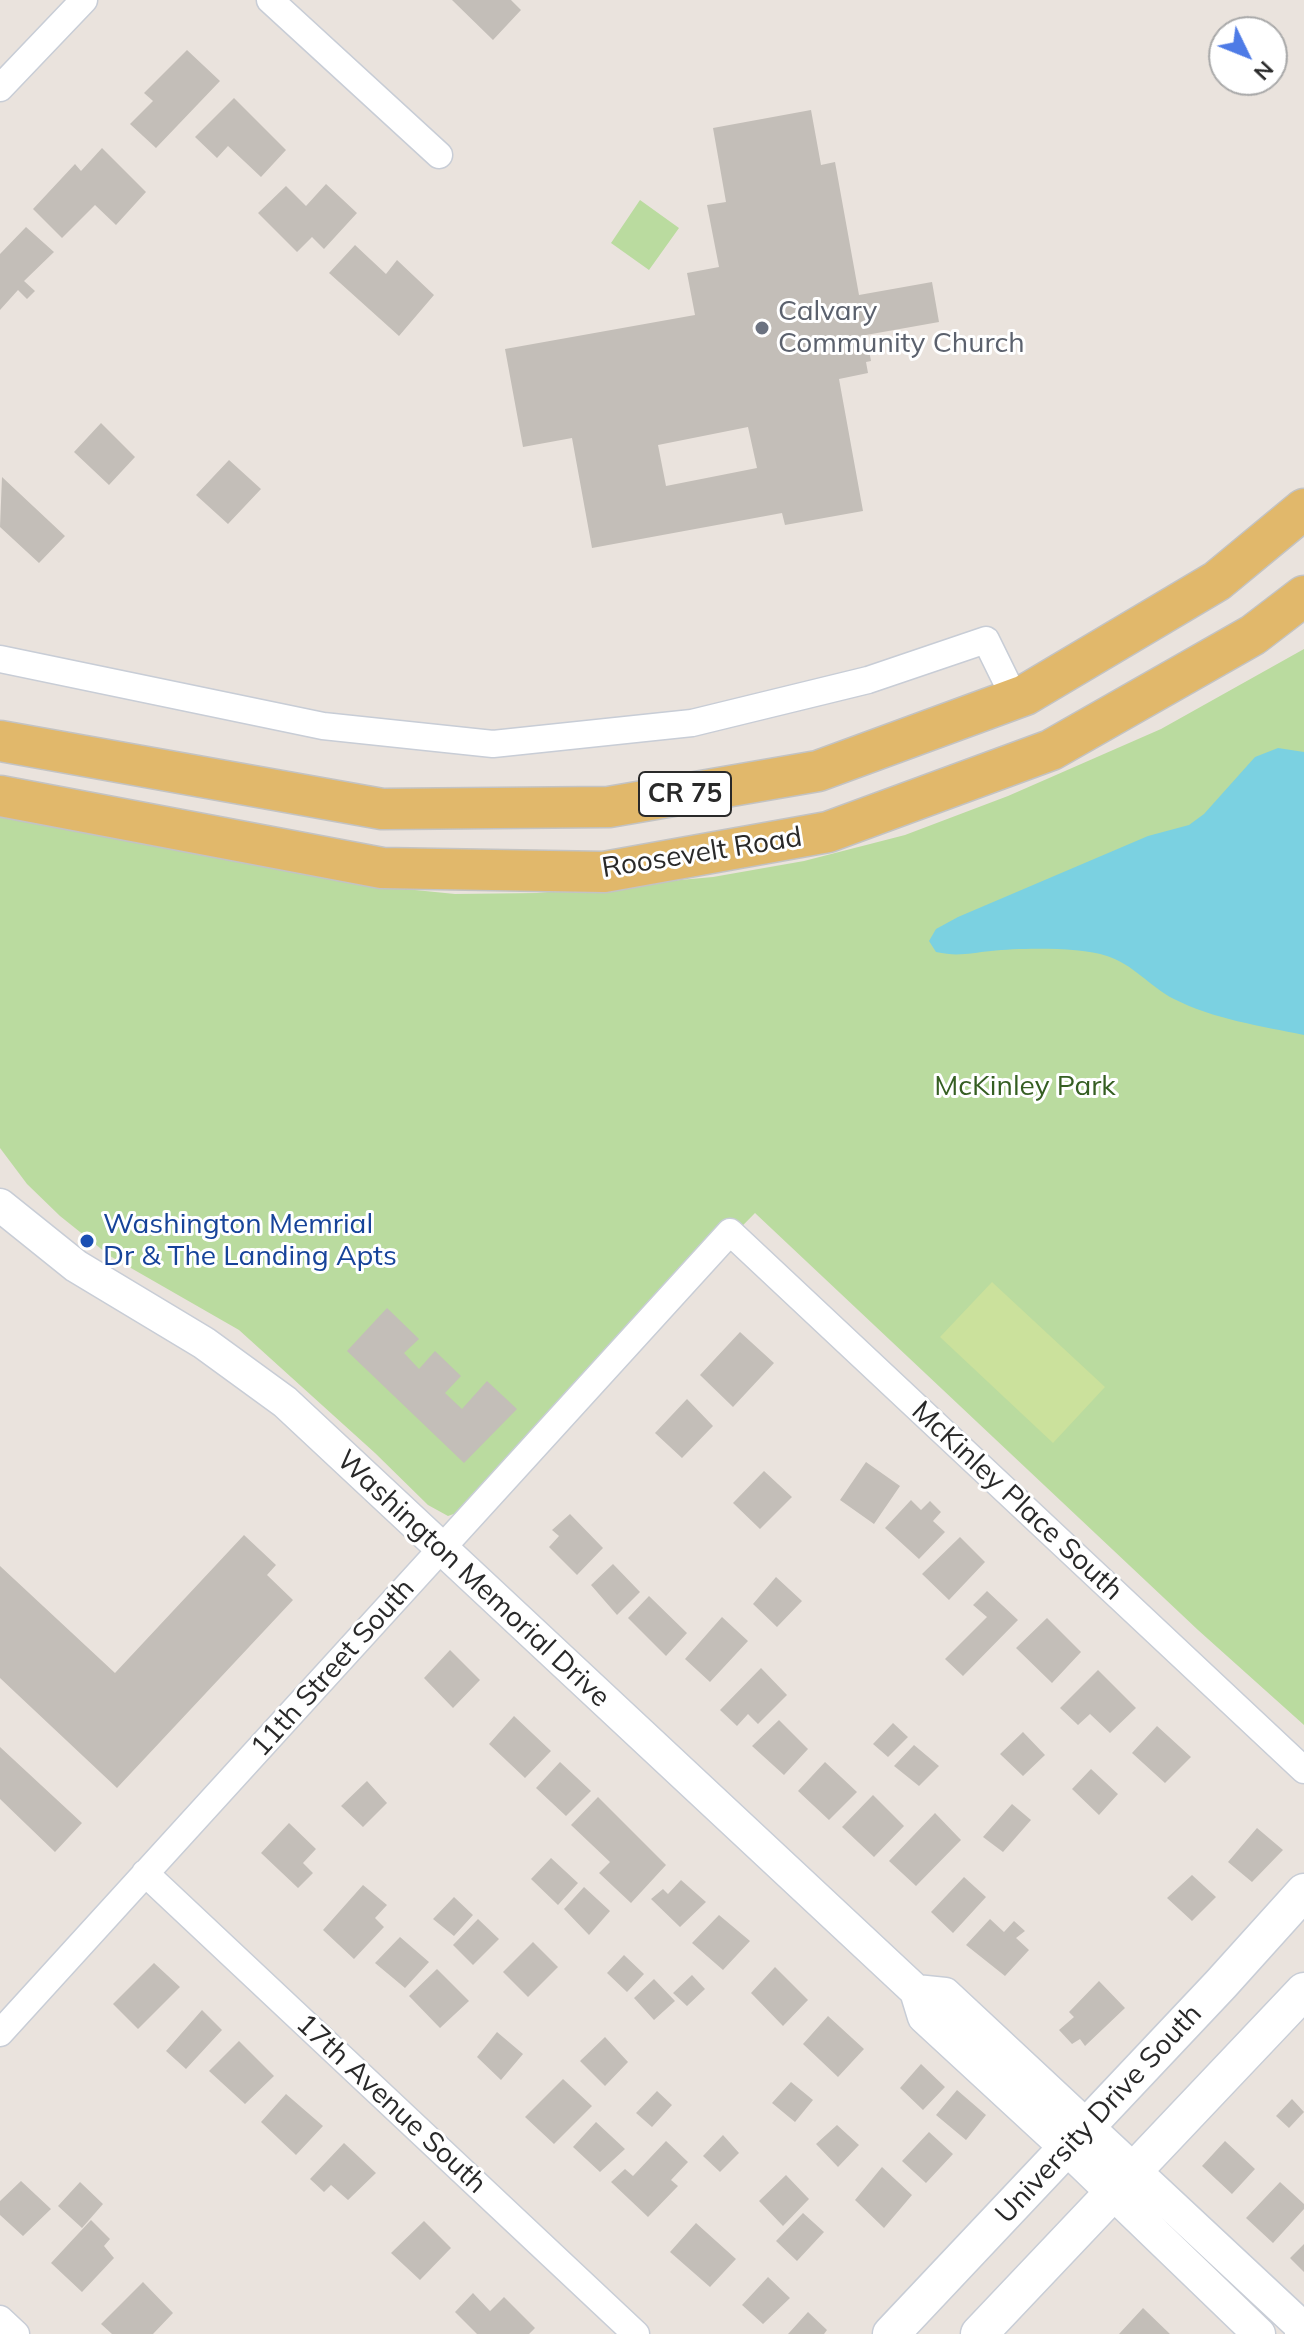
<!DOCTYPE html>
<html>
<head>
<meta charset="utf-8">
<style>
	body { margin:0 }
	#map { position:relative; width:1304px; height:2334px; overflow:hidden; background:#eae3dd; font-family:Mulish,sans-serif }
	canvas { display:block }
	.north { position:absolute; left:1208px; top:16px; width:80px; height:80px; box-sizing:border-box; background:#fff; border:2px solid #a9a9a9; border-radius:50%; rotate:133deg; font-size:22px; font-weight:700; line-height:32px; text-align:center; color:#292929 }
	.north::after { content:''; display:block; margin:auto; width:28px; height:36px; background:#4e7be6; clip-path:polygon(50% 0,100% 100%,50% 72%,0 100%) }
</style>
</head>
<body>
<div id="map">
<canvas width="1304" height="2334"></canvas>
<div class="north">N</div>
</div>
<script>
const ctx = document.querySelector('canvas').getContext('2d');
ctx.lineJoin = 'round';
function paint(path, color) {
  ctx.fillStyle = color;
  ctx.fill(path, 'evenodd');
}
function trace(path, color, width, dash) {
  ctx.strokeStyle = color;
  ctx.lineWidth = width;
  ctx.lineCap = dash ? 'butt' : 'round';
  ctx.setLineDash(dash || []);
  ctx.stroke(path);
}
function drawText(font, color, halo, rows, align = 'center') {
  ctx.font = font + ' Mulish,sans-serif';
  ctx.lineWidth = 6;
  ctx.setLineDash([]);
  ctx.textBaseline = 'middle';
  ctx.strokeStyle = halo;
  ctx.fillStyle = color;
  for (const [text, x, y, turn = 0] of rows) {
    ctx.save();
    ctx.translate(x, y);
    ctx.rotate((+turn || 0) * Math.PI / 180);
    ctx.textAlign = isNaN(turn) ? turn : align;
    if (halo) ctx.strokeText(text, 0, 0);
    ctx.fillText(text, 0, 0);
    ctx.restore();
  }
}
paint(new Path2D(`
	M 640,200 L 679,228 L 649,270 L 611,243 Z
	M 1304,649 L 1304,1725 L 1198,1630 L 755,1213 L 462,1511 L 448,1516 L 428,1505 L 375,1453 L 239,1330 L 110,1256 L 60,1216 L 27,1184 L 0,1148 L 0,814 L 375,886 L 455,894 L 537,893 L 713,877 L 804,861 L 905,835 L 1008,796 L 1161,729 Z`), '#badb9f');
paint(new Path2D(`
	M 992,1282 L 1105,1387 L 1053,1443 L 940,1337 Z`), '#cbe19c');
paint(new Path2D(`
	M 1278,748 L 1304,752 L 1304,1035 C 1261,1026 1213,1019 1174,999 C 1150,987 1133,964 1107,956 C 1079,947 1021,948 991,951 C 970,953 958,957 936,952 L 929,941 L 936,929 L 958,917 L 1148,836 L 1189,825 L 1204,814 L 1255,757 Z`), '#7bd1e1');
paint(new Path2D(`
	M 452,0 L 511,0 L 521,10 L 493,40 Z
	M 187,50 L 220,81 L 156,148 L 130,124 L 153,101 L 144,93 Z
	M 234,98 L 286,150 L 261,177 L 228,146 L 217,158 L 195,137 Z
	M 811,110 L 821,165 L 835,162 L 859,295 L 932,282 L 939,322 L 866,335 L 871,361 L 866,362 L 868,373 L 839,379 L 863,511 L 785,525 L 782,513 L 592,548 L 572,438 L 523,447 L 505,349 L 695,315 L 687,273 L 719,267 L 707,205 L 726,202 L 713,128 ZM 748,427 L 757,468 L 666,486 L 658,445 Z
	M 102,148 L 146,192 L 116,225 L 95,205 L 62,238 L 33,209 L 75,164 L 81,171 Z
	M 326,184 L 357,213 L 324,249 L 312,237 L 297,252 L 258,213 L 286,186 L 306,206 Z
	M 26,227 L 54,252 L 24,281 L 35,291 L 27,299 L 18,290 L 0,310 L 0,254 Z
	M 355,245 L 386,274 L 397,260 L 434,295 L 399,336 L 329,273 Z
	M 101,423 L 135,457 L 109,485 L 74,452 Z
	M 229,460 L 261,489 L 228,524 L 196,495 Z
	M 2,477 L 65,536 L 39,563 L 0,527 Z
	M 387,1308 L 419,1339 L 404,1353 L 419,1369 L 435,1351 L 461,1376 L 445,1393 L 462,1409 L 487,1381 L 517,1409 L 464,1463 L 347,1351 Z
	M 740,1332 L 774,1363 L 733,1407 L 700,1375 Z
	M 687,1399 L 713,1426 L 682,1458 L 655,1433 Z
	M 866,1462 L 900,1486 L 874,1524 L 840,1500 Z
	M 764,1471 L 792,1497 L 760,1529 L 733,1503 Z
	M 911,1500 L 921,1510 L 930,1501 L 941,1512 L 933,1521 L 945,1532 L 919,1559 L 885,1528 Z
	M 570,1514 L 603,1548 L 577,1575 L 549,1547 L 559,1536 L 552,1530 Z
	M 244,1535 L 276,1565 L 267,1575 L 293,1600 L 117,1788 L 0,1678 L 0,1566 L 115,1673 Z
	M 960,1537 L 985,1562 L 949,1600 L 922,1574 Z
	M 613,1564 L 640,1592 L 617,1615 L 591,1585 Z
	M 776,1577 L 802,1601 L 777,1627 L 753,1604 Z
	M 987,1591 L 1018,1620 L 963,1676 L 945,1659 L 987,1617 L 973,1605 Z
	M 649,1596 L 687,1633 L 666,1656 L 628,1618 Z
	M 722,1617 L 748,1641 L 710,1682 L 685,1659 Z
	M 1047,1618 L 1081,1652 L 1052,1683 L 1016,1648 Z
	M 450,1650 L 480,1680 L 453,1708 L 424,1678 Z
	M 761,1668 L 787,1695 L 758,1724 L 748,1714 L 737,1726 L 720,1710 Z
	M 1098,1670 L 1136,1708 L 1110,1733 L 1090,1714 L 1078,1725 L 1060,1708 Z
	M 514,1716 L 551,1751 L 525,1778 L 489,1744 Z
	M 779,1720 L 808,1749 L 784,1775 L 752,1746 Z
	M 893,1723 L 908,1737 L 888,1757 L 873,1744 Z
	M 1157,1726 L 1191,1757 L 1165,1783 L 1132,1753 Z
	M 1023,1732 L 1045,1755 L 1023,1776 L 1000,1754 Z
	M 914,1745 L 939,1766 L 919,1786 L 894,1766 Z
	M 0,1747 L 82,1823 L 55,1852 L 0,1799 Z
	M 560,1762 L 591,1791 L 566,1816 L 536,1788 Z
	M 825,1762 L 857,1792 L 829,1820 L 798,1791 Z
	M 1091,1769 L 1118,1794 L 1099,1815 L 1072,1789 Z
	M 367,1781 L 387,1803 L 363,1827 L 341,1806 Z
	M 873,1795 L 904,1826 L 874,1857 L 842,1827 Z
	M 598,1797 L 666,1865 L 631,1903 L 599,1873 L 610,1862 L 571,1825 Z
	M 1012,1804 L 1031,1820 L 1003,1852 L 983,1837 Z
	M 935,1813 L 961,1840 L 916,1886 L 889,1861 Z
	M 289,1823 L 316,1849 L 303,1863 L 313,1873 L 298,1888 L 261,1853 Z
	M 1257,1828 L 1283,1850 L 1252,1882 L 1228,1862 Z
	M 551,1858 L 578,1883 L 558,1905 L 531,1879 Z
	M 1192,1875 L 1216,1897 L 1192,1921 L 1167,1898 Z
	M 964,1877 L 986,1897 L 953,1933 L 931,1912 Z
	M 681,1880 L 706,1902 L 680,1927 L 651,1899 L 663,1889 L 668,1894 Z
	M 363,1885 L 387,1905 L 375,1918 L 384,1927 L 354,1959 L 323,1930 Z
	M 584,1887 L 610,1911 L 589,1935 L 564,1909 Z
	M 454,1897 L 473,1915 L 454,1936 L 433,1919 Z
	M 719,1915 L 750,1941 L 723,1970 L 692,1943 Z
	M 478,1919 L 499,1939 L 473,1965 L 453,1945 Z
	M 990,1919 L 1004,1932 L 1014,1921 L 1025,1931 L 1016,1938 L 1029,1950 L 1005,1976 L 966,1945 Z
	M 400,1937 L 429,1962 L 405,1988 L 375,1963 Z
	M 533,1942 L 558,1967 L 528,1997 L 503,1972 Z
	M 624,1955 L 644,1974 L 627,1992 L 607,1973 Z
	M 154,1963 L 180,1987 L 138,2029 L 113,2004 Z
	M 775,1967 L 808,2000 L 783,2026 L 751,1993 Z
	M 437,1969 L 469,2001 L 440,2028 L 409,1996 Z
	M 692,1975 L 705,1989 L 687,2006 L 673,1993 Z
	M 654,1979 L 675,2001 L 654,2020 L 634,1998 Z
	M 1099,1981 L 1125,2008 L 1085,2046 L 1080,2039 L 1072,2044 L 1059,2030 L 1074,2017 L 1069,2012 Z
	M 202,2010 L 222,2030 L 186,2069 L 166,2051 Z
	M 828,2016 L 864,2049 L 838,2077 L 803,2044 Z
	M 497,2032 L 523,2054 L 501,2080 L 477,2057 Z
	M 605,2037 L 628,2062 L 605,2086 L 580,2061 Z
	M 239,2041 L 274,2076 L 245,2104 L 209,2071 Z
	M 921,2064 L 945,2087 L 923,2110 L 900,2088 Z
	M 563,2079 L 592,2106 L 554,2144 L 525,2117 Z
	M 791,2082 L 813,2100 L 795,2122 L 772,2103 Z
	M 957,2090 L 986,2115 L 966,2140 L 936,2115 Z
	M 657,2091 L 672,2105 L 652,2127 L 636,2113 Z
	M 286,2094 L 323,2126 L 296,2155 L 261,2122 Z
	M 1292,2099 L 1304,2112 L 1289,2128 L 1276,2116 Z
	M 596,2122 L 625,2149 L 600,2172 L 573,2147 Z
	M 837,2125 L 859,2145 L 838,2167 L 816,2144 Z
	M 929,2132 L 953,2154 L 926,2183 L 902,2161 Z
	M 723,2135 L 739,2153 L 720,2172 L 703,2156 Z
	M 666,2141 L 688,2162 L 671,2180 L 678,2186 L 648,2217 L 611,2182 L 625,2169 L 633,2176 Z
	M 1225,2141 L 1255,2169 L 1232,2194 L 1202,2166 Z
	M 344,2143 L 376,2173 L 348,2200 L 331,2185 L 324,2192 L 310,2179 Z
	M 882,2167 L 912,2195 L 884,2228 L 855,2200 Z
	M 786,2175 L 809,2199 L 783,2226 L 759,2201 Z
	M 21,2181 L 51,2209 L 23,2236 L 0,2215 L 0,2201 Z
	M 80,2182 L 103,2204 L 82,2228 L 58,2206 Z
	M 1280,2182 L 1304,2204 L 1304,2209 L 1273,2243 L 1246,2218 Z
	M 803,2213 L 824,2232 L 797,2261 L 776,2241 Z
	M 91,2220 L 110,2239 L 104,2246 L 114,2258 L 82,2292 L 51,2263 Z
	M 424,2221 L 451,2248 L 420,2280 L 391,2253 Z
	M 696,2223 L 736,2259 L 710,2287 L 670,2252 Z
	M 1304,2244 L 1304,2272 L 1290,2258 Z
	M 768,2277 L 790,2298 L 763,2324 L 742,2305 Z
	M 143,2282 L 173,2313 L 153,2334 L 112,2334 L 101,2324 Z
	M 473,2293 L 490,2311 L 504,2297 L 535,2328 L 529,2334 L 477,2334 L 455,2312 Z
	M 1143,2308 L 1170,2334 L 1119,2334 Z
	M 808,2312 L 827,2330 L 824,2334 L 788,2334 Z`), '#c3beb8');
const minor = new Path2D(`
	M 270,0 L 439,155
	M 0,88 L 84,0
	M 0,659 L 323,726 L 493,744 L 692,723 L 868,680 L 986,640 L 1015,699
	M 145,1873 L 636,2334
	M 0,2033 L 730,1232 L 1304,1770
	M 0,2319 L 16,2334`);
const tertiary = new Path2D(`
	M 0,1205 L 76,1266 L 204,1343 L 285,1402 L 916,1991 L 924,2017 L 1066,2148 L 1259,2334
	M 916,1991 L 945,1994 L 1301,2326 L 1301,2334`);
const secondary = new Path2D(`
	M 891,2334 L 1221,1984 L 1304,1892
	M 979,2334 L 1304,1991`);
const primary = new Path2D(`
	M 0,741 L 382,809 L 609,807 L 818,771 L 1025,695 L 1217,581 L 1304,509
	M 0,796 L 382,868 L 604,872 L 828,832 L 1051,750 L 1253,635 L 1304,596`);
trace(minor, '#c8cdd6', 29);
trace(tertiary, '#c8cdd6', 35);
trace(secondary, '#c8cdd6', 39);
trace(primary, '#c3c3c3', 43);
trace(minor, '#fff', 26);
trace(tertiary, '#fff', 32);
trace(secondary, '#fff', 36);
trace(primary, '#e1b86b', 40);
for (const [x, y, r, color] of [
	[762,328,8,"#6b7280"],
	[87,1241,8,"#1a4fb4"]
]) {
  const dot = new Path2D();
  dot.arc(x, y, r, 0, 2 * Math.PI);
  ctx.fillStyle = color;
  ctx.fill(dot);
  trace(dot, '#fff', 3);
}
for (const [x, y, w] of [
	[685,794,92]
]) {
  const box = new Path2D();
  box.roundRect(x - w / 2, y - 22, w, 44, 6);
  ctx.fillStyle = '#fff';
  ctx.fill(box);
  trace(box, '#292929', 2);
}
drawText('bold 26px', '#292929', null, [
	["CR 75",685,794]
]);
drawText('28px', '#5b616d', '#fff', [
	["Calvary",778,312],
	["Community Church",778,344]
], 'left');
drawText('28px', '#292929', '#fff', [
	["Roosevelt Road",702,853,-9],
	["McKinley Place South",1017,1501,43],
	["Washington Memorial Drive",473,1579,43],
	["11th Street South",333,1668,-48],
	["17th Avenue South",391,2104,43],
	["University Drive South",1099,2114,-47]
]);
drawText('28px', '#355e22', '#fff', [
	["McKinley Park",1025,1087]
]);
drawText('28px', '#164399', '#fff', [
	["Washington Memrial",103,1225],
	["Dr & The Landing Apts",103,1257]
], 'left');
</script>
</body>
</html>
